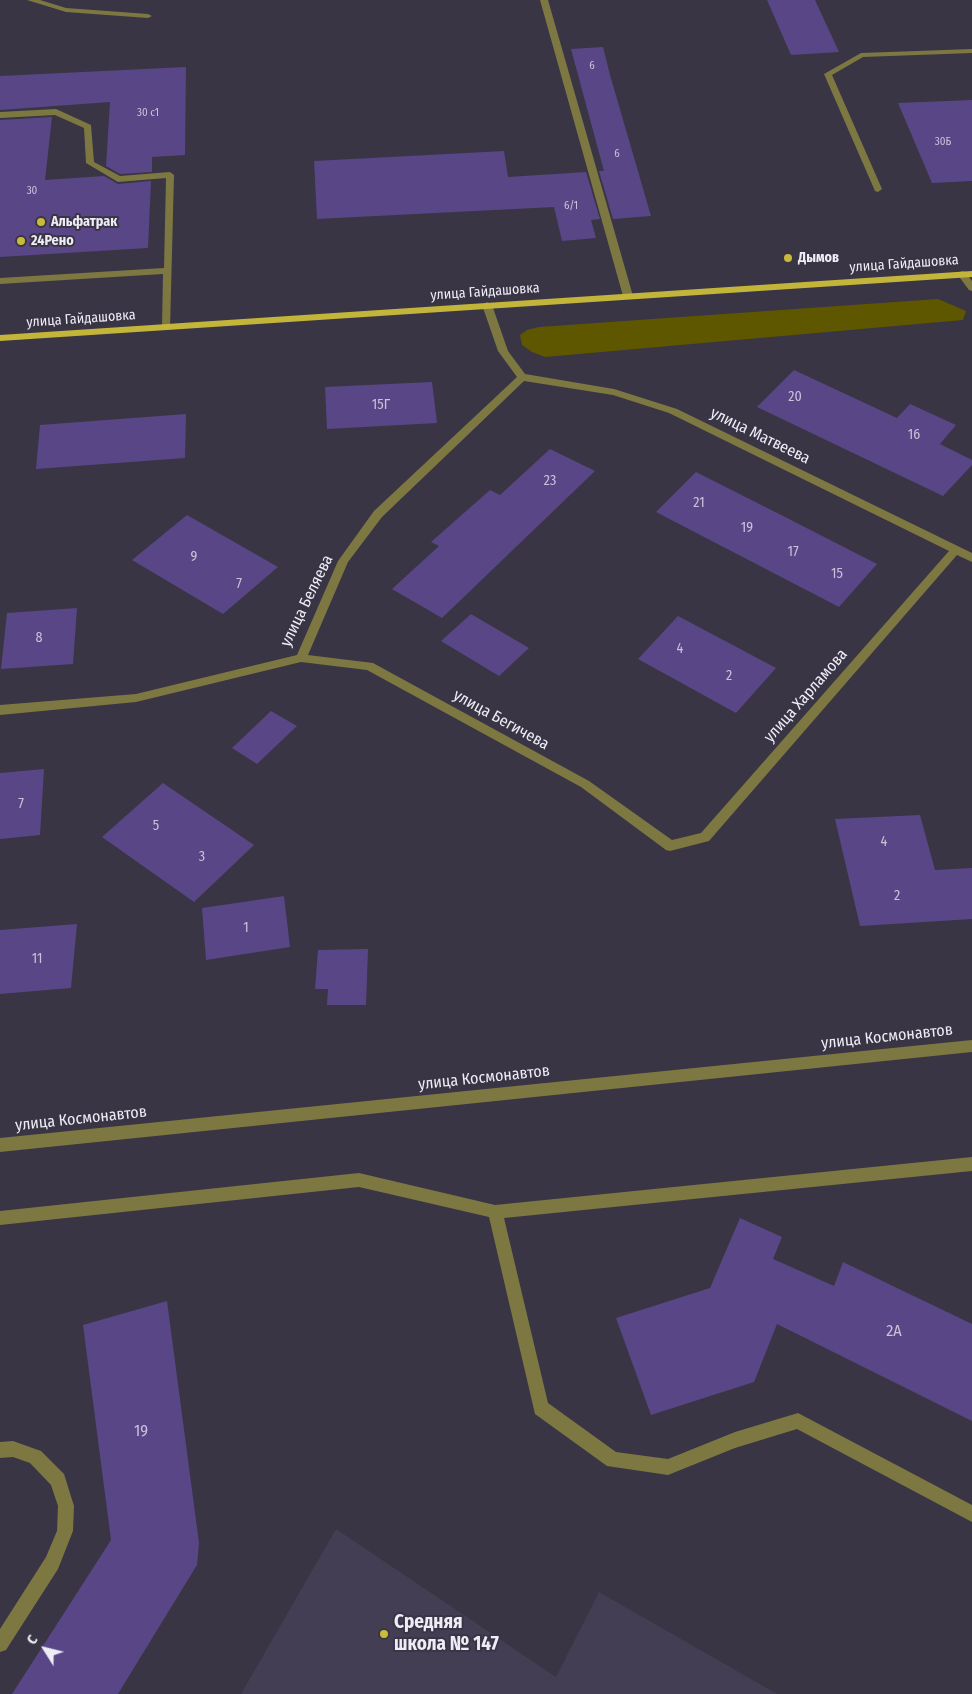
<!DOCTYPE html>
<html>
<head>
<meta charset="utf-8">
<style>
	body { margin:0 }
	#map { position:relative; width:972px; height:1694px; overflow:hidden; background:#393544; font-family:"Fira Sans Condensed",sans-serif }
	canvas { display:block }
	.north { position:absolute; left:20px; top:1624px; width:50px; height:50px; -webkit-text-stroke:4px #393544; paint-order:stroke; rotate:306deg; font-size:14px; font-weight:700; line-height:20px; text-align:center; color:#eeecf6 }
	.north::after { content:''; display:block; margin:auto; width:18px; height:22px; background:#eeecf6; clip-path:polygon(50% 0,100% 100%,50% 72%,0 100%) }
</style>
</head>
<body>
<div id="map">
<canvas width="972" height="1694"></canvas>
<div class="north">С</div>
</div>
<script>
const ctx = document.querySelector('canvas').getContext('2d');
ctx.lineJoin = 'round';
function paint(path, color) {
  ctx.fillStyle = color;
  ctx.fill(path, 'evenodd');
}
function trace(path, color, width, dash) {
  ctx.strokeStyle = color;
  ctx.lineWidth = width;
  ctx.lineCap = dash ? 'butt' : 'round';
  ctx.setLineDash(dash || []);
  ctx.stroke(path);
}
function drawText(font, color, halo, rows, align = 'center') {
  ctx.font = font + ' "Fira Sans Condensed",sans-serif';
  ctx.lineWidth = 4;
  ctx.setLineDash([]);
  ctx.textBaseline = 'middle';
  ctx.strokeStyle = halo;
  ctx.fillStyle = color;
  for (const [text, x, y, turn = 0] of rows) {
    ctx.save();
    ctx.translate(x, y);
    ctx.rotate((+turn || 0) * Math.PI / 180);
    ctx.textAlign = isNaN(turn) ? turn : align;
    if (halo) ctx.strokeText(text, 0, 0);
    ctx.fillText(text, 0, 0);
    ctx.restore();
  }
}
paint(new Path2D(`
	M 336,1529 L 556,1677 L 599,1592 L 777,1694 L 241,1694 Z`), '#433e53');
paint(new Path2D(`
	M 938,299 L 966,311 L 963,320 L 545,357 L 532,352 L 522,345 L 520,335 L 527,330 L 539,327 Z`), '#5f5700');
paint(new Path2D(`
	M 767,0 L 815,0 L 839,52 L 791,55 Z
	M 603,47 L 610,75 L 651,216 L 613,219 L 599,171 L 604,171 L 571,49 Z
	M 186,67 L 185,155 L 152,157 L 152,172 L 120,174 L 106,166 L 110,102 L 0,110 L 0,76 Z
	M 972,100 L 972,181 L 932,183 L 898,103 Z
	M 52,117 L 45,180 L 104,176 L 118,184 L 151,181 L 148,248 L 0,257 L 0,120 Z
	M 504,151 L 508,177 L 586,172 L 600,219 L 591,220 L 596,238 L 562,241 L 554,207 L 317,219 L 314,161 Z
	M 794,370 L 897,418 L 910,404 L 956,425 L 940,444 L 972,460 L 972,465 L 943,496 L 757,407 Z
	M 432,382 L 437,423 L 327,429 L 325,387 Z
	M 186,414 L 185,458 L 36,469 L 40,425 Z
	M 550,449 L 595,471 L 442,618 L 392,589 L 439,546 L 431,542 L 490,490 L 500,495 Z
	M 696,472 L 791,520 L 877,564 L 839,607 L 656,512 Z
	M 187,515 L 278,567 L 223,614 L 132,560 Z
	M 77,608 L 73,664 L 1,669 L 7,613 Z
	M 471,614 L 529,648 L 499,676 L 441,641 Z
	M 678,616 L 776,668 L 736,713 L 638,659 Z
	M 271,711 L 297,726 L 257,764 L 232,748 Z
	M 44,769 L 40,835 L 0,839 L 0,773 Z
	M 163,783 L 254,845 L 194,902 L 102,837 Z
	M 920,815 L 935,870 L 972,868 L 972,919 L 860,926 L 835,819 Z
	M 284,896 L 290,947 L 206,960 L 202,908 Z
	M 77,924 L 71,988 L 0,994 L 0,930 Z
	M 368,949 L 366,1005 L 327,1005 L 328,989 L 315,989 L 318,950 Z
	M 740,1218 L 782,1237 L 773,1259 L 834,1286 L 843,1262 L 972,1324 L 972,1421 L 777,1324 L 754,1382 L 651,1415 L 616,1318 L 710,1288 Z
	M 167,1301 L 199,1543 L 197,1565 L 118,1694 L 12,1694 L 111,1540 L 83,1325 Z`), '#594686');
paint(new Path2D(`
	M 27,0 L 40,0 L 66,8 L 148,14 L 152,16 L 148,18 L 66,12 Z
	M 540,0 L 548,0 L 633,296 L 631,298 L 628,299 L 623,296 Z
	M 972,49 L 972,53 L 863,57 L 832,75 L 882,189 L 878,192 L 875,191 L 824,74 L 861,53 Z
	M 56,109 L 91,125 L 94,162 L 120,176 L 170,172 L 174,175 L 170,329 L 164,329 L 162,327 L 163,274 L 0,284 L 0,278 L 164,268 L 166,178 L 118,182 L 86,163 L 84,128 L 55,115 L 0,118 L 0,112 Z
	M 962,271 L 965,272 L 972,281 L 972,291 L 969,290 L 957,274 Z
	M 487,302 L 492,305 L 508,351 L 525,374 L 614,389 L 677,409 L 972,553 L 972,562 L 957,555 L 709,841 L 670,851 L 666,850 L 581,787 L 367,670 L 301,662 L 136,702 L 0,715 L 0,705 L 136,694 L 297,655 L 338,561 L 374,511 L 517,377 L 498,351 L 482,305 ZM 524,381 L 613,395 L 669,413 L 949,551 L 701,833 L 672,840 L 589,781 L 373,663 L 308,655 L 348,562 L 382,517 Z
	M 972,1040 L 972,1052 L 0,1152 L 0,1138 Z
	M 972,1157 L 972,1171 L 504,1218 L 548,1403 L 616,1452 L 668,1459 L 735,1432 L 798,1413 L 972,1505 L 972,1522 L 797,1429 L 735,1448 L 668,1475 L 607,1466 L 535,1414 L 489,1217 L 359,1187 L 0,1225 L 0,1211 L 359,1173 L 495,1205 Z
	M 13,1441 L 41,1451 L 64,1474 L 74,1506 L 73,1531 L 58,1569 L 6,1650 L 0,1652 L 0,1629 L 46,1557 L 57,1531 L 58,1506 L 51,1485 L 30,1463 L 13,1457 L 0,1458 L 0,1442 Z`), '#7d7742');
paint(new Path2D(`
	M 972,271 L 972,277 L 0,341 L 0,335 Z`), '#c3b53a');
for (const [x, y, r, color] of [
	[41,222,5,"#c9ba3a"],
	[21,241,5,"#c9ba3a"],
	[788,258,5,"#c9ba3a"],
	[384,1634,5,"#c9ba3a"]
]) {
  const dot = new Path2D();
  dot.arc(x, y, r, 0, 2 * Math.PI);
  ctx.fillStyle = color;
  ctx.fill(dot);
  trace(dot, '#393544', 2);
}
drawText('11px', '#c9c2da', null, [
	["6",592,66],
	["30 с1",148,113],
	["30Б",943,142],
	["6",617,154],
	["30",32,191],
	["6/1",571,206]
]);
drawText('bold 14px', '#eeecf6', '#393544', [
	["Альфатрак",51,222],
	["24Рено",31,241],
	["Дымов",798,258]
], 'left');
drawText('14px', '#eeecf6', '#393544', [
	["улица Гайдашовка",904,264,-4],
	["улица Гайдашовка",485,292,-4],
	["улица Гайдашовка",81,319,-4]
]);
drawText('14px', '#c9c2da', null, [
	["20",795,397],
	["15Г",381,405],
	["16",914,435],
	["23",550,481],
	["21",699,503],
	["19",747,528],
	["17",793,552],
	["9",194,557],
	["15",837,574],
	["7",239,584],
	["8",39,638],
	["4",680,649],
	["2",729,676],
	["7",21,804],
	["5",156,826],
	["4",884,842],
	["3",202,857],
	["2",897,896],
	["1",246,928],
	["11",37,959]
]);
drawText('16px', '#eeecf6', '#393544', [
	["улица Матвеева",760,436,26],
	["улица Беляева",307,601,-64],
	["улица Харламова",806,696,-49],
	["улица Бегичева",501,720,29],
	["улица Космонавтов",887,1037,-6],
	["улица Космонавтов",484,1078,-6],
	["улица Космонавтов",81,1119,-6]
]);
drawText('16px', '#c9c2da', null, [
	["2А",894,1332],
	["19",141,1432]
]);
drawText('bold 19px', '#eeecf6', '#393544', [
	["Средняя",394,1623],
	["школа № 147",394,1645]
], 'left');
</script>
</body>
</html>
